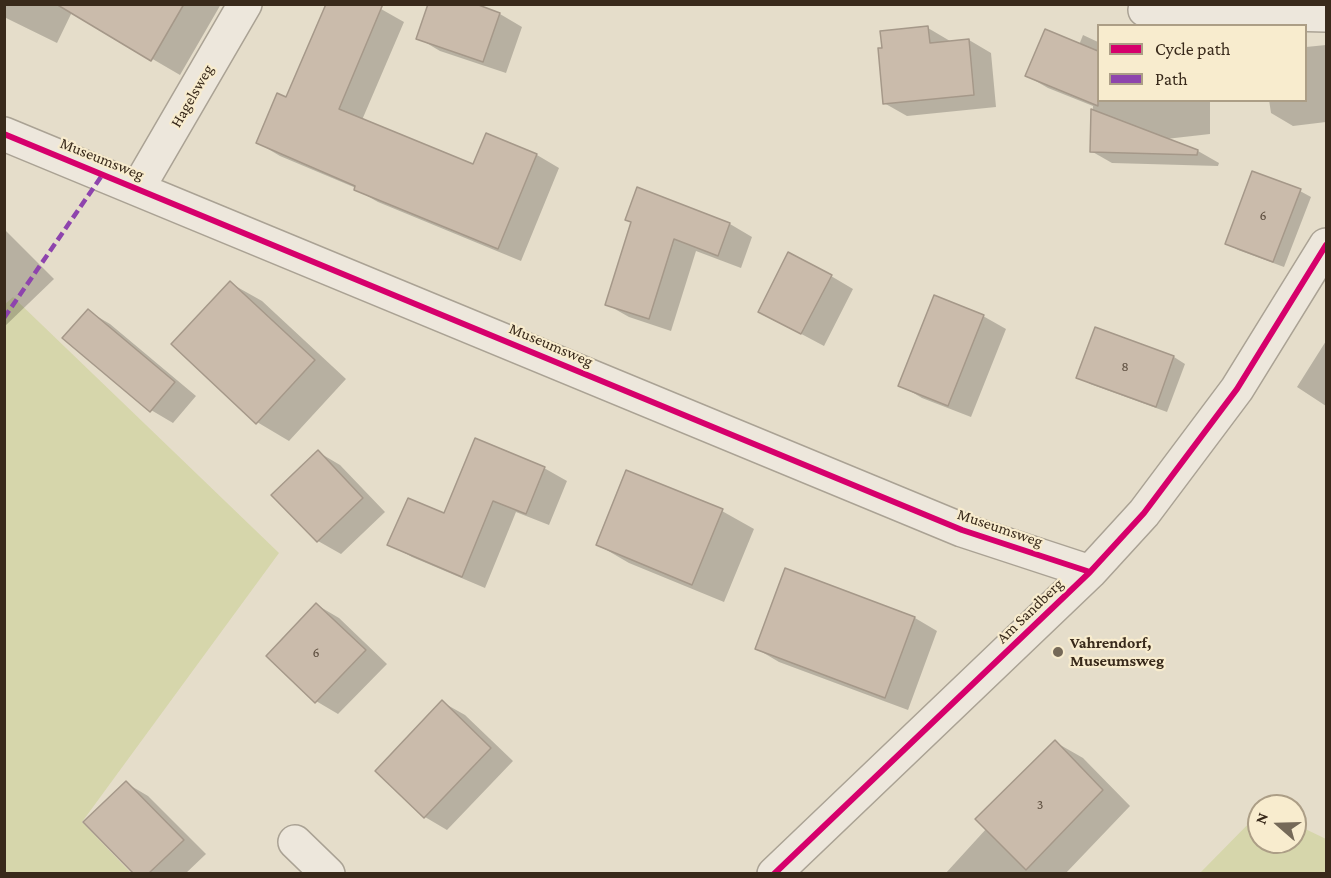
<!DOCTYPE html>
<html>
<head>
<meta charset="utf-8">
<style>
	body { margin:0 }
	#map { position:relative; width:1331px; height:878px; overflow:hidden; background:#e5ddca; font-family:"Crimson Pro",serif }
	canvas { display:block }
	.frame { position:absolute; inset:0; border:6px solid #392a1b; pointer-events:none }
	.legend { position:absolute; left:1097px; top:24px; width:210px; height:78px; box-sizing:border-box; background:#f8ecce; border:2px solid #ac9e86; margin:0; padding:8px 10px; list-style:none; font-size:18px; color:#392a1b }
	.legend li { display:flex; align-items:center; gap:12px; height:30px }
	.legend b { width:30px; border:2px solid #ac9e86 }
	.north { position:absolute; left:1247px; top:794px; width:60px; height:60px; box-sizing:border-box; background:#f8ecce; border:2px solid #ac9e86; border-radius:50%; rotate:290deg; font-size:16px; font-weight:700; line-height:24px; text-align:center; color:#392a1b }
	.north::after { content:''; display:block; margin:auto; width:21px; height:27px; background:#756958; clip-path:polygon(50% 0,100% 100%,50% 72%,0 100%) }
</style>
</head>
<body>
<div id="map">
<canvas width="1331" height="878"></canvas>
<div class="frame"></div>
<ul class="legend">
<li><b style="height:8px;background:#d6006c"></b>Cycle path</li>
<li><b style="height:8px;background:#8e44ad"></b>Path</li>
</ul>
<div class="north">N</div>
</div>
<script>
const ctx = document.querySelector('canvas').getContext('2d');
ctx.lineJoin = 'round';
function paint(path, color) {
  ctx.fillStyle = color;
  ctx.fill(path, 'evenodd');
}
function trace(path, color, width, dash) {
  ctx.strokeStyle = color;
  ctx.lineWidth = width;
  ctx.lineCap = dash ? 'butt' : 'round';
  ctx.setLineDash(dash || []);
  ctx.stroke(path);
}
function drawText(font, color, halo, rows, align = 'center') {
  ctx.font = font + ' "Crimson Pro",serif';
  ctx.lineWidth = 4.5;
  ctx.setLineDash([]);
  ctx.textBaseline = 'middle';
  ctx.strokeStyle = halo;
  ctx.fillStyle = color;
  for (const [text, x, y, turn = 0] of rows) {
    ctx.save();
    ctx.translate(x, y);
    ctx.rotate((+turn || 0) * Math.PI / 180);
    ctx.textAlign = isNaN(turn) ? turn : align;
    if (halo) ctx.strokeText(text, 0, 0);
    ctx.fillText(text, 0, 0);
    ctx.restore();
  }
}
paint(new Path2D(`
	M 13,297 L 279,553 L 82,822 L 131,873 L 5,873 L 4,305 Z
	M 1259,813 L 1259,842 L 1295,842 L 1295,824 L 1326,839 L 1326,873 L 1200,873 Z`), '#d6d6ab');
paint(new Path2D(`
	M 4,4 L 221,4 L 180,75 L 72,12 L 57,43 L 4,17 Z
	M 369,4 L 381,9 L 404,22 L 362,120 L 474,166 L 487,135 L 537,155 L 559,168 L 521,261 L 378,202 L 355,189 L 356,188 L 280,156 L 258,143 L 287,99 Z
	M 471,4 L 500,14 L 522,27 L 506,73 L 440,51 L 418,38 Z
	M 928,28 L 950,41 L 969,40 L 991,53 L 996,107 L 907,116 L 884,103 Z
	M 1083,35 L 1098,42 L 1098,100 L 1210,100 L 1210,134 L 1166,139 L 1198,151 L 1219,163 L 1218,166 L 1112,163 L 1091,151 L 1093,106 L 1048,88 L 1027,76 L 1079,45 Z
	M 1326,45 L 1326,122 L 1293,126 L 1271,113 L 1269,100 L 1306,100 L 1306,47 Z
	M 638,189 L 730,224 L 752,237 L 741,268 L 696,251 L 671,331 L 629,317 L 606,304 L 632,222 Z
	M 1300,191 L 1311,197 L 1284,267 L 1238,250 L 1227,243 Z
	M 4,229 L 54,279 L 4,327 Z
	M 831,276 L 853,289 L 824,346 L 760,312 Z
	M 230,283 L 262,301 L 346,379 L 289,441 L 257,422 Z
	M 88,311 L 110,324 L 196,396 L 173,423 L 151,410 Z
	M 983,316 L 1006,329 L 971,417 L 922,398 L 900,385 Z
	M 1096,329 L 1174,357 L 1185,364 L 1167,412 L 1090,384 L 1078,377 Z
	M 1326,341 L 1326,406 L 1297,387 Z
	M 318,452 L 340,465 L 385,512 L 341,554 L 318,541 L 273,495 Z
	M 544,468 L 567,481 L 549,525 L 516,512 L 485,588 L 412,557 L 389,544 L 445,515 Z
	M 722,511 L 754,529 L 724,602 L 629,563 L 598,545 Z
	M 786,570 L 915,618 L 937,631 L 908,710 L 779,662 L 757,649 Z
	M 317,605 L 339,618 L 387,664 L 338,714 L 316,701 Z
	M 442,702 L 465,715 L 513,761 L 447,830 L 425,817 Z
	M 1055,742 L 1083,758 L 1130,806 L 1065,874 L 945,874 L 987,828 Z
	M 126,783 L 148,796 L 206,854 L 185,874 L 135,874 L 86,822 Z`), '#0003');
const building = new Path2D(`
	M 56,4 L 184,4 L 151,61 Z
	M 326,4 L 383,4 L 339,109 L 473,164 L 486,133 L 537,154 L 498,249 L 354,190 L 355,186 L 256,143 L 277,93 L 286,97 Z
	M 428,4 L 476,4 L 500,13 L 483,62 L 416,39 Z
	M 928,26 L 930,43 L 969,39 L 974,95 L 883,104 L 878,48 L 882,48 L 880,31 Z
	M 1045,29 L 1098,51 L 1098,106 L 1025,76 Z
	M 1091,109 L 1198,150 L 1197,155 L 1090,152 Z
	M 1252,171 L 1301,189 L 1273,262 L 1225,244 Z
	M 637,187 L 730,223 L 718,256 L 674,239 L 649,319 L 605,305 L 631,222 L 625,220 Z
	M 788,252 L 832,275 L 801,334 L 758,312 Z
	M 230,281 L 315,360 L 256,424 L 171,344 Z
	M 934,295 L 984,315 L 948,406 L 898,386 Z
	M 88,309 L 175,382 L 150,412 L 62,338 Z
	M 1095,327 L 1174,356 L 1156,407 L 1076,378 Z
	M 475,438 L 545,467 L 526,514 L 493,501 L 462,577 L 387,545 L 408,498 L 444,513 Z
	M 318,450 L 363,498 L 317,542 L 271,495 Z
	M 626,470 L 723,509 L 692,585 L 596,545 Z
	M 785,568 L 915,617 L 885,698 L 755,649 Z
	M 316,603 L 366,650 L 315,703 L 266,656 Z
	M 442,700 L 491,748 L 424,818 L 375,771 Z
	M 1055,740 L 1103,790 L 1026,870 L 975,819 Z
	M 126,781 L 184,840 L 149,873 L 133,873 L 83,822 Z`);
paint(building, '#cabbab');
trace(building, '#a59889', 1.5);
const minor = new Path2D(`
	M 1145,10 L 1326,15
	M 4,134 L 962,530 L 1090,572
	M 138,188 L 245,4
	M 295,842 L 328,874
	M 774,874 L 1090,572 L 1144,513 L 1237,389 L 1326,245`);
trace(minor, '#aaa294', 36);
trace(minor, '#ede7dc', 33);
trace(new Path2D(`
	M 4,318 L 103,174`), '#8e44ad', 4.5, [9, 4.5]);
trace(new Path2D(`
	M 4,134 L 962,530 L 1090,572
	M 774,874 L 1090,572 L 1144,513 L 1237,389 L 1326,245`), '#d6006c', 6);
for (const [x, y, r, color] of [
	[1058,652,6,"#756958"]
]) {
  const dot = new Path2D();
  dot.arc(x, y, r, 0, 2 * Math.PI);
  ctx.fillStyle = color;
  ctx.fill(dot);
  trace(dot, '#f8ecce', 2);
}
drawText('14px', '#5d4e3f', null, [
	["6",1263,216],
	["8",1125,367],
	["6",316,653],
	["3",1040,805]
]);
drawText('16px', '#392a1b', '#f8ecce', [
	["Hagelsweg",192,96,-60],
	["Museumsweg",102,159,22],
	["Museumsweg",551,345,23],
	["Museumsweg",1000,528,19],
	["Am Sandberg",1030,611,-44]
]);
drawText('bold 16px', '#392a1b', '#f8ecce', [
	["Vahrendorf,",1070,643],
	["Museumsweg",1070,661]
], 'left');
</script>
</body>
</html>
